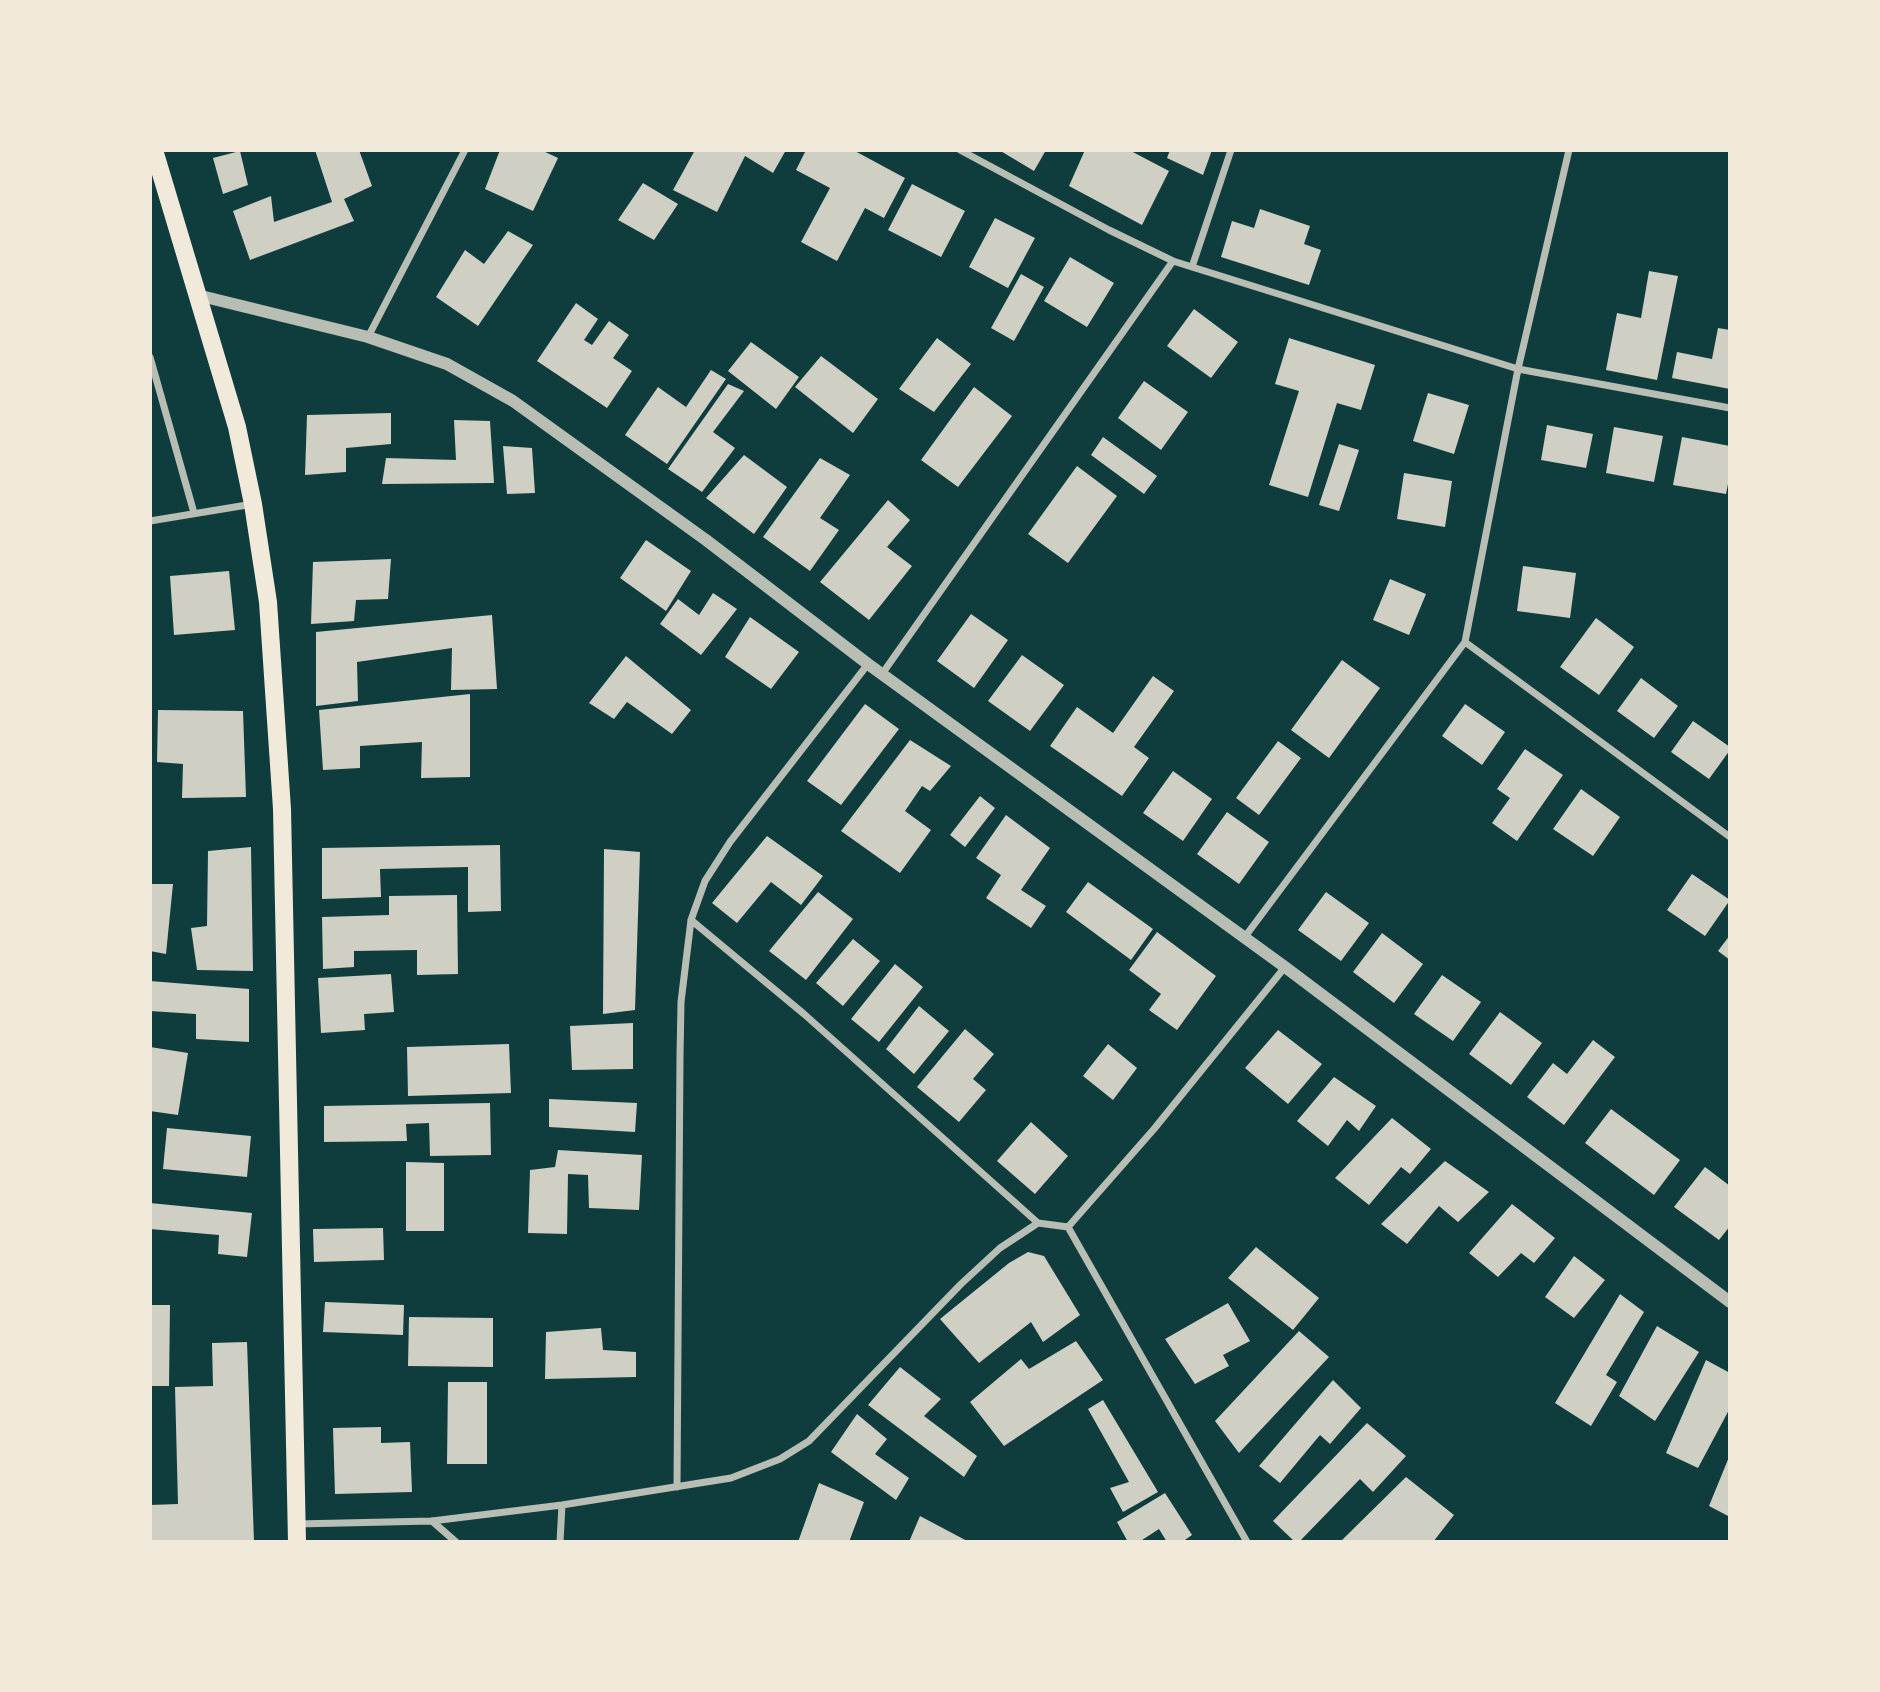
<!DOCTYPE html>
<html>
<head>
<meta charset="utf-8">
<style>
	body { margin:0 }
	#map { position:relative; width:1880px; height:1692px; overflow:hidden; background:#0f3d3e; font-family:Roboto,sans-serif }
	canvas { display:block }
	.frame { position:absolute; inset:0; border:152px solid #f1e9da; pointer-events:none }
</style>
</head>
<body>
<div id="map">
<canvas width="1880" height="1692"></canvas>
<div class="frame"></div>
</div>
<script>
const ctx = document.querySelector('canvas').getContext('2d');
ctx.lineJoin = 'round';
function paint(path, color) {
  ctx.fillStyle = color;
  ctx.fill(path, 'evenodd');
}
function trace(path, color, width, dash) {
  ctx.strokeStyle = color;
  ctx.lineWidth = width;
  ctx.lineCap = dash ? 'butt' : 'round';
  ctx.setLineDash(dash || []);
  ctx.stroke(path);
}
paint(new Path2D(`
	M 315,150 L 359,150 L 372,186 L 344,199 L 354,221 L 250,260 L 233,211 L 271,196 L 274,222 L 332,202 Z
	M 500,150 L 541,150 L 558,158 L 533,211 L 485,189 Z
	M 695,150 L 786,150 L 773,173 L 745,156 L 717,212 L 673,190 Z
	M 806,150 L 853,150 L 905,178 L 884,218 L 865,208 L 837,261 L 801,242 L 830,188 L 796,170 Z
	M 999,150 L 1046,150 L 1034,171 Z
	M 1085,150 L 1129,150 L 1169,171 L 1142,225 L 1069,186 Z
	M 1170,150 L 1212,150 L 1203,175 L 1167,158 Z
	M 240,151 L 248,185 L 223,194 L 213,158 Z
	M 643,183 L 678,204 L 654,240 L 618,220 Z
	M 912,184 L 965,211 L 941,257 L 888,230 Z
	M 1260,209 L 1310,226 L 1304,244 L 1321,250 L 1309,285 L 1221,257 L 1232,221 L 1254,228 Z
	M 995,218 L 1035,238 L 1008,288 L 969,267 Z
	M 508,231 L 533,245 L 478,326 L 436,297 L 465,250 L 484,264 Z
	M 1070,257 L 1114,283 L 1087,327 L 1044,301 Z
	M 1649,271 L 1678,276 L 1657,380 L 1606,370 L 1617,313 L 1641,318 Z
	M 1021,274 L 1044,287 L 1014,341 L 991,328 Z
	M 576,303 L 598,319 L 584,340 L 592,345 L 609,321 L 629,335 L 613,358 L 632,371 L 607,408 L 537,361 Z
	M 1194,309 L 1238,342 L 1211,378 L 1167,346 Z
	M 1718,328 L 1730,330 L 1730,389 L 1672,378 L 1677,352 L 1712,359 Z
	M 937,338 L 971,364 L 934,412 L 899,389 Z
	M 1289,338 L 1375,365 L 1361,410 L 1337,403 L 1308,497 L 1269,485 L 1299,391 L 1275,384 Z
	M 751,342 L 799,377 L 776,409 L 728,371 Z
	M 821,356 L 878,399 L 853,433 L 795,387 Z
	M 711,370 L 726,379 L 667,464 L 625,435 L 658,387 L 686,407 Z
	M 1144,381 L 1188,412 L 1161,450 L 1118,418 Z
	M 728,384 L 744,391 L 713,432 L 735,448 L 702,492 L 668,469 Z
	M 974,387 L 1012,416 L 958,487 L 921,460 Z
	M 1428,393 L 1469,405 L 1454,454 L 1413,441 Z
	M 391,413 L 391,444 L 346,448 L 346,472 L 305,475 L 307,415 Z
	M 454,420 L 490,421 L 494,483 L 382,484 L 386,458 L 456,460 Z
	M 1547,425 L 1593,434 L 1586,468 L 1541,460 Z
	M 1614,427 L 1663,436 L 1654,482 L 1606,473 Z
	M 1103,437 L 1157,476 L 1144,494 L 1091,455 Z
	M 1682,437 L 1730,446 L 1730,474 L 1726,494 L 1673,485 Z
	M 1339,444 L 1359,450 L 1339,511 L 1319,505 Z
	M 503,446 L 532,448 L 535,493 L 507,494 Z
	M 744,455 L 787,487 L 754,534 L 706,498 Z
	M 820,458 L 850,475 L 820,518 L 839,530 L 810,571 L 763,537 Z
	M 1077,466 L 1117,496 L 1068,563 L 1028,534 Z
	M 1404,473 L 1452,481 L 1445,527 L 1397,519 Z
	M 888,500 L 910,520 L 887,547 L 912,566 L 869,620 L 820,582 Z
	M 646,540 L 691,571 L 666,611 L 620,578 Z
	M 391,559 L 388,599 L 356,600 L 354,621 L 311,624 L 313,562 Z
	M 1523,566 L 1576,573 L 1570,618 L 1517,611 Z
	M 229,571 L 235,630 L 174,635 L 170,576 Z
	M 1390,579 L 1426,594 L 1409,635 L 1373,620 Z
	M 713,593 L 737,609 L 701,655 L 660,624 L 678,599 L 699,615 Z
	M 971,614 L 1008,640 L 974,688 L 937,661 Z
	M 492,615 L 497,689 L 451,690 L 452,648 L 357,662 L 358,701 L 316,706 L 316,632 Z
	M 750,617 L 799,652 L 771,689 L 725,657 Z
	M 1596,618 L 1634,647 L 1599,695 L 1560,667 Z
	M 1022,655 L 1064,685 L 1030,731 L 988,701 Z
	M 626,656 L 691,710 L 672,734 L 627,702 L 614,719 L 589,703 Z
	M 1342,660 L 1380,688 L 1329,758 L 1291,730 Z
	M 1153,676 L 1174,691 L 1134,747 L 1149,758 L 1122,796 L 1050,746 L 1077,707 L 1113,733 Z
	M 1641,678 L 1678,706 L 1654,738 L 1617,711 Z
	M 470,694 L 470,777 L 421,778 L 422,742 L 360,746 L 360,768 L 323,770 L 319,710 Z
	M 865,704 L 899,729 L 841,805 L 807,781 Z
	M 1465,704 L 1505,732 L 1482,765 L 1442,736 Z
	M 158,710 L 243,711 L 246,797 L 182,798 L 183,764 L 157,762 Z
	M 1693,721 L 1730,747 L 1730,750 L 1709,779 L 1671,752 Z
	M 910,740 L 951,766 L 930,791 L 922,786 L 905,811 L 931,830 L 900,873 L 841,831 Z
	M 1278,741 L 1301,758 L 1259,815 L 1236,798 Z
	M 1525,749 L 1563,775 L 1517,841 L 1492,823 L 1510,798 L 1497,789 Z
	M 1173,771 L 1212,799 L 1183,841 L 1143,813 Z
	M 1581,789 L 1620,817 L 1593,856 L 1553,829 Z
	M 980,796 L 995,808 L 965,847 L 950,835 Z
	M 1227,812 L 1269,842 L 1239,884 L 1197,854 Z
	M 1006,815 L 1050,848 L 1021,890 L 1046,906 L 1031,928 L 986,898 L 1001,875 L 976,858 Z
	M 767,836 L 823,876 L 801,905 L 771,882 L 737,923 L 712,903 Z
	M 500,845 L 501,911 L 468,912 L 468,867 L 380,869 L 381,897 L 322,899 L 322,848 Z
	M 251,847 L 253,971 L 197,970 L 191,928 L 207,926 L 208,851 Z
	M 604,849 L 640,852 L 635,1010 L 603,1014 Z
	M 1692,874 L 1730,900 L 1705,936 L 1667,910 Z
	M 1088,882 L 1153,929 L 1131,960 L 1066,912 Z
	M 150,884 L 173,884 L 166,954 L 150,951 Z
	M 818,892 L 853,919 L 806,980 L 769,951 Z
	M 1326,892 L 1369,923 L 1341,961 L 1298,930 Z
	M 457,895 L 458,974 L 417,975 L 417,950 L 354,951 L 354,967 L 323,969 L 322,917 L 389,915 L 389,896 Z
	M 1157,932 L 1216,976 L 1177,1030 L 1149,1010 L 1161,994 L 1129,970 Z
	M 1382,933 L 1423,964 L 1394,1003 L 1353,972 Z
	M 1730,935 L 1730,960 L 1718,951 Z
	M 853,939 L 880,961 L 843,1006 L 816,983 Z
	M 895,964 L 923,987 L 879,1042 L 851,1019 Z
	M 391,974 L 394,1012 L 364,1014 L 365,1030 L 321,1033 L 318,978 Z
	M 1442,975 L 1481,1002 L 1453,1041 L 1414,1014 Z
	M 150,981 L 249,989 L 249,1042 L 196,1039 L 196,1014 L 150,1011 Z
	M 919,1006 L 949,1031 L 914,1074 L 886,1049 Z
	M 1500,1012 L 1542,1043 L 1511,1085 L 1469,1054 Z
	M 633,1023 L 633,1069 L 572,1070 L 570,1026 Z
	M 965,1029 L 994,1054 L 973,1079 L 986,1090 L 959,1122 L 917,1087 Z
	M 1278,1030 L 1322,1064 L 1288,1104 L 1245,1068 Z
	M 1593,1040 L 1615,1057 L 1564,1125 L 1527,1097 L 1553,1063 L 1567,1074 Z
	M 509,1044 L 511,1093 L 408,1096 L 407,1047 Z
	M 1108,1044 L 1137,1068 L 1113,1100 L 1083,1076 Z
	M 150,1047 L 188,1053 L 178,1115 L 150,1111 Z
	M 1334,1077 L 1376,1106 L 1359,1131 L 1347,1120 L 1328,1146 L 1297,1121 Z
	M 549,1099 L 637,1103 L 635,1132 L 549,1127 Z
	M 490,1103 L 491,1155 L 430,1156 L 429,1123 L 406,1124 L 407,1141 L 324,1142 L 324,1106 Z
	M 1611,1109 L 1680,1160 L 1654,1195 L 1585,1143 Z
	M 1392,1118 L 1431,1149 L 1410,1174 L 1401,1167 L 1369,1205 L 1335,1178 Z
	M 1031,1122 L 1068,1156 L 1035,1194 L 997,1161 Z
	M 167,1128 L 251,1136 L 247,1177 L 163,1169 Z
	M 558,1150 L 642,1155 L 639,1210 L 589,1208 L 588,1175 L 568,1174 L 567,1234 L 528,1233 L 530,1170 L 555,1167 Z
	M 1445,1161 L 1489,1192 L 1458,1222 L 1439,1206 L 1407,1244 L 1381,1224 Z
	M 406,1162 L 444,1163 L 444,1231 L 406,1231 Z
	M 1705,1167 L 1730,1186 L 1730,1226 L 1719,1240 L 1674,1207 Z
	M 150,1203 L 252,1213 L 247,1257 L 218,1254 L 219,1235 L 150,1229 Z
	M 1512,1204 L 1555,1238 L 1534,1263 L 1521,1253 L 1498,1277 L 1469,1253 Z
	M 383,1228 L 384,1260 L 314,1262 L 313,1229 Z
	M 1256,1247 L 1319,1298 L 1293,1330 L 1228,1278 Z
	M 1028,1252 L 1044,1256 L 1080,1315 L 1043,1342 L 1031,1322 L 979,1363 L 940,1319 L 1009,1263 Z
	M 1574,1256 L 1605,1280 L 1574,1318 L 1545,1297 Z
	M 1620,1294 L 1644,1312 L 1606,1375 L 1617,1382 L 1591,1426 L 1555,1403 Z
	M 325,1302 L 404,1305 L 403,1335 L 323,1332 Z
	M 1228,1303 L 1250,1341 L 1223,1355 L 1229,1366 L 1195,1384 L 1165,1339 Z
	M 150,1305 L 170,1305 L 169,1386 L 150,1386 Z
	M 409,1317 L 493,1318 L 493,1367 L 408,1366 Z
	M 1657,1326 L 1699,1352 L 1655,1421 L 1619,1396 Z
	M 601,1328 L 603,1350 L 636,1352 L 636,1377 L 545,1379 L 546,1332 Z
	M 1299,1331 L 1329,1357 L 1239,1453 L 1215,1421 Z
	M 1076,1341 L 1103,1380 L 1004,1446 L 970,1402 L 1021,1359 L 1029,1369 Z
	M 247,1342 L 254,1542 L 150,1542 L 150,1505 L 178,1504 L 175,1387 L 213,1386 L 212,1343 Z
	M 1706,1360 L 1730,1373 L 1730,1408 L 1698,1468 L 1666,1453 Z
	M 900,1367 L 941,1399 L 924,1416 L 977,1456 L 964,1477 L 868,1405 Z
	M 1333,1380 L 1361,1408 L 1330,1444 L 1320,1435 L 1280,1483 L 1259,1466 Z
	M 448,1382 L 487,1382 L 487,1464 L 447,1464 Z
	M 1103,1400 L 1158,1492 L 1123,1512 L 1110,1488 L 1129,1482 L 1088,1409 Z
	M 857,1414 L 887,1439 L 875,1454 L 909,1478 L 896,1500 L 831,1452 Z
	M 1367,1423 L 1406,1456 L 1373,1492 L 1360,1479 L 1299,1542 L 1295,1542 L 1273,1521 Z
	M 381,1427 L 381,1443 L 410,1442 L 412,1492 L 335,1494 L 333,1428 Z
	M 1729,1457 L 1730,1457 L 1730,1517 L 1709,1506 Z
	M 1406,1477 L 1454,1515 L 1433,1542 L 1340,1542 Z
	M 819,1483 L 864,1502 L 849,1542 L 798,1542 Z
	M 1165,1493 L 1192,1535 L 1182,1542 L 1167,1542 L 1159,1529 L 1139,1542 L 1128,1542 L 1117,1522 Z
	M 920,1516 L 969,1542 L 909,1542 Z`), '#cfcfc3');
trace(new Path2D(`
	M 960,150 L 1109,230 L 1173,261 L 1192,267 L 1518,369 L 1730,408
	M 1192,267 L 1231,150
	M 368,337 L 465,150
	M 150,357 L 194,513
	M 150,521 L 253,504
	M 1465,642 L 1730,837
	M 882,674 L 1173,261
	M 691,920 L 804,1014 L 1038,1223
	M 1244,938 L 1465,642 L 1518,369 L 1569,150
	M 1068,1227 L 1247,1542
	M 677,1487 L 680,1056 L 681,1002 L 691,920 L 705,881 L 730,842 L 868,664
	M 432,1521 L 456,1542
	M 297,1524 L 432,1521 L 562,1505 L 731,1478 L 780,1459 L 809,1441 L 961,1284 L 1000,1248 L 1038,1223 L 1068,1227 L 1154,1129 L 1285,967
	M 560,1542 L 562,1505`), '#b8beb3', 7);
trace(new Path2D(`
	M 197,295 L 368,337 L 447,364 L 513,401 L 706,540 L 868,664 L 1285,967 L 1730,1302`), '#b8beb3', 12);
trace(new Path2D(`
	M 154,150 L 237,427 L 253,504 L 268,602 L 282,809 L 297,1542`), '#f1e9da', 18);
</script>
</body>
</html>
